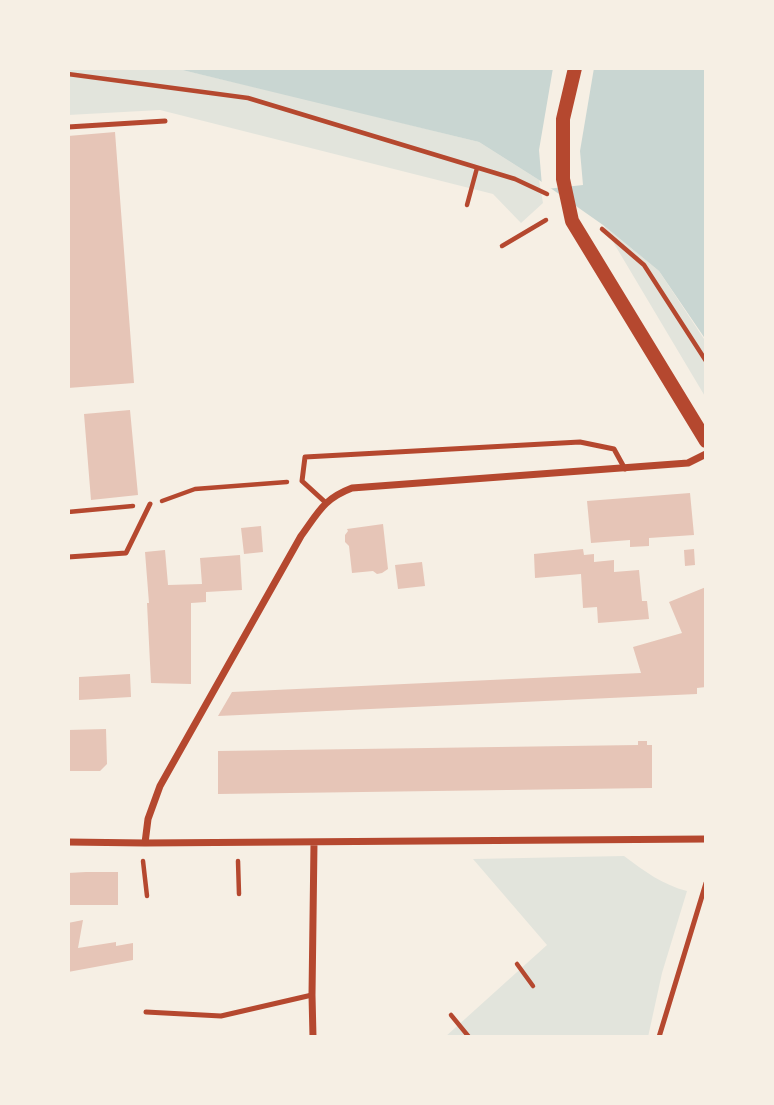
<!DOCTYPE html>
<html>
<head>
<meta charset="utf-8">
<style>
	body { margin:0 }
	#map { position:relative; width:774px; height:1105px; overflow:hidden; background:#f6efe4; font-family:Commissioner,sans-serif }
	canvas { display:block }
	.frame { position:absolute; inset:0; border:70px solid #f6efe4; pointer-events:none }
</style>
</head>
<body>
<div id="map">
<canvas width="774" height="1105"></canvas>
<div class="frame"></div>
</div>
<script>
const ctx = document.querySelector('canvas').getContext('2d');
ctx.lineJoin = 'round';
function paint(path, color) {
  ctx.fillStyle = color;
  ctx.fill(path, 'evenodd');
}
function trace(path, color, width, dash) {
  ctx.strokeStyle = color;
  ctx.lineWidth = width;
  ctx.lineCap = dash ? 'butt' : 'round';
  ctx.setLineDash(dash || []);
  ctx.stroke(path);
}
paint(new Path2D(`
	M 68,68 L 174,68 L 314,101 L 479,142 L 539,180 L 543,203 L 521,223 L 493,194 L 160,110 L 68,115 Z
	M 603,225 L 659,271 L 706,342 L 706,398 Z
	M 624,856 C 644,871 663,885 687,891 L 662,973 L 648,1037 L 445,1037 L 547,945 L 473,859 Z`), '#e2e4dc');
paint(new Path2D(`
	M 174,68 L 706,68 L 706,340 L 659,271 L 603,225 L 539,180 L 479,142 Z`), '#c9d6d2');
paint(new Path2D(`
	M 553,68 L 594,68 L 580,151 L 583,185 L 546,189 L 542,186 L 539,150 Z`), '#f6efe4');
paint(new Path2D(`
	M 115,132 L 134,383 L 68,388 L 68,136 Z
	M 130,410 L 138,495 L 91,500 L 84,414 Z
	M 690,493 L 694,535 L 649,538 L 649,546 L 630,547 L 630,540 L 591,543 L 587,501 Z
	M 383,524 L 388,569 L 382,573 L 377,574 L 373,571 L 352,573 L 349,546 L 345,542 L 345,535 L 348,531 L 347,529 Z
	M 261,526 L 263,552 L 244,554 L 241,528 Z
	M 583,549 L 584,555 L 594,554 L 594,562 L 614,560 L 614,572 L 639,570 L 642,601 L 647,601 L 649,619 L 598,623 L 597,607 L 583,608 L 581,574 L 535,578 L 534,554 Z
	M 694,549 L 695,565 L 685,566 L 684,550 Z
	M 165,550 L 168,585 L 202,584 L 200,558 L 240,555 L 242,590 L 206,592 L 206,602 L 191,603 L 191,684 L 151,683 L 147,603 L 149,603 L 145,552 Z
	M 422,562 L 425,586 L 398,589 L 395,565 Z
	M 706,587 L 706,687 L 697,688 L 697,694 L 218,716 L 232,692 L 641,673 L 633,647 L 682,633 L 669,602 Z
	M 130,674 L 131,697 L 79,700 L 79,677 Z
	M 106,729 L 107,764 L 100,771 L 68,771 L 68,730 Z
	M 638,741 L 647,741 L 647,745 L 652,745 L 652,788 L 218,794 L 218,751 L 638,745 Z
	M 86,872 L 118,872 L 118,905 L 68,905 L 68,873 Z
	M 83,920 L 78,948 L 116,942 L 116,946 L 133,943 L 133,960 L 68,972 L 68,923 Z`), '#e6c5b7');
trace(new Path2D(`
	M 68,74 L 248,98 L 515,179 L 547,194
	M 467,205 L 477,168
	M 602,229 L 644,265 L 706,361
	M 502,246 L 546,220
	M 162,501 L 195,489 L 287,482
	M 68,512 L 133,506
	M 143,861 L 147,896
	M 238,861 L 239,894
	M 517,964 L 533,986
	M 451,1015 L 469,1037`), '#b5482f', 4.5);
trace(new Path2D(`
	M 68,127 L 165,121
	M 325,502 L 302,481 L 305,457 L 580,442 L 614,449 L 625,469
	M 68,557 L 126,553 L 150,504
	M 146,1012 L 221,1016 L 312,995
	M 659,1037 L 706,883`), '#b5482f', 5);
trace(new Path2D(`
	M 68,842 L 145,843 L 706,839
	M 145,843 L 148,819 L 160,786 L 301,536 C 318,513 323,499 352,488 L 688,463 L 706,454
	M 313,1037 L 312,995 L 314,843`), '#b5482f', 7);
trace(new Path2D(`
	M 575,68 L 563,119 L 563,179 L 572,221 L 706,441`), '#b5482f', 14);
</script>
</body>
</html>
